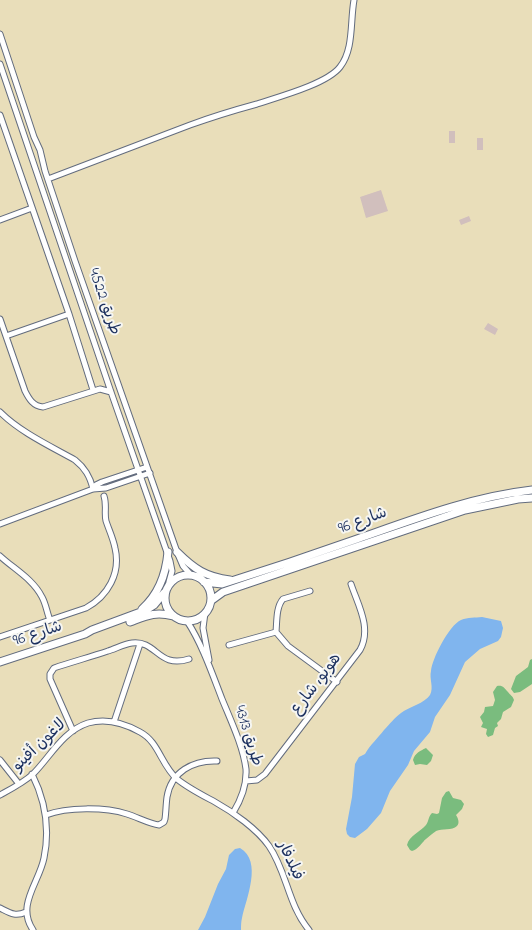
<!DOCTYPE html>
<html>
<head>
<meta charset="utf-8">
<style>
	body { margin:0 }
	canvas { display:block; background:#e9deba }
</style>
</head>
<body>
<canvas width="532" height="930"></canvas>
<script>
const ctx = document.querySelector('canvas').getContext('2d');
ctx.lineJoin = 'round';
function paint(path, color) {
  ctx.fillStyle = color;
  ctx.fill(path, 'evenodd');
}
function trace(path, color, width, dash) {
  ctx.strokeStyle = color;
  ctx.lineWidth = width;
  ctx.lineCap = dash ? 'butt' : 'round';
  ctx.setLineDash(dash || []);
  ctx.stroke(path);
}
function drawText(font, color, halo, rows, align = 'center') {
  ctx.font = font + ' "Indie Flower","Playpen Sans Arabic",sans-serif';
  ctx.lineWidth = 4;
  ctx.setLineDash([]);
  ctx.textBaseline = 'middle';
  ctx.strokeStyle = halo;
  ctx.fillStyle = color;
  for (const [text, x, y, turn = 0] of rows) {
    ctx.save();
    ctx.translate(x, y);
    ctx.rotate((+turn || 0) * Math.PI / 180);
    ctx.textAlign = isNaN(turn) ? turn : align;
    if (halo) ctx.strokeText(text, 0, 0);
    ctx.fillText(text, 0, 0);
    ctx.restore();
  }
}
paint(new Path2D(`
	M 449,131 L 455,131 L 455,143 L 449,143 Z
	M 477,138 L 483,138 L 483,150 L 477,150 Z
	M 381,190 L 388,211 L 366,218 L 360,197 Z
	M 469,216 L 471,221 L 461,225 L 459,220 Z
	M 488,323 L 498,329 L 495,335 L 484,329 Z`), '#d1bfbd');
paint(new Path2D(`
	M 532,659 L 532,684 L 520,692 L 514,693 L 511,689 L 516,676 L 528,667 L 530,660 Z
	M 497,686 C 503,685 504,688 508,692 C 510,695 513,696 514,700 L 511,707 L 503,712 L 501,719 L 497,723 L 498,726 L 495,728 L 493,735 L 488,737 L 486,734 L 487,729 L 481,727 L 483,723 L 480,717 L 484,712 L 485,707 L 493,706 L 495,700 L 493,692 Z
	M 426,748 L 433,755 L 431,761 L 427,765 L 420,764 L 415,765 L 413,760 C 415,753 420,751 426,748 Z
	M 449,791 L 453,798 L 461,800 L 464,804 L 462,809 L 456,815 C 458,818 460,823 457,826 C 452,831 442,828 436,831 C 435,832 424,840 424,841 C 420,845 418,849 412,851 L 410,850 L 407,845 C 409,836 420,832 426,825 C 429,821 428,817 432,813 L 437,814 L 439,813 L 442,798 L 446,792 Z`), '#7abc7e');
paint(new Path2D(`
	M 482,617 L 501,621 L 503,628 L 501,637 L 498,641 L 480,649 L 465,662 L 450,695 L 435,717 L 430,732 L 414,751 L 408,765 L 390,791 L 381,813 L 367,829 L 355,838 L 350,837 L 347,834 L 346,829 L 352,797 L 355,764 L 359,757 L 365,754 C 370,745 378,738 384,730 C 390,724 394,718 401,713 C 409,707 425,703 430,695 C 434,687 429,679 431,671 C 432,659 449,625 461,620 C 468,617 475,618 482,617 Z
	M 240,848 C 263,861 246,899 242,918 C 241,922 241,926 241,930 L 198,930 L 205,917 L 218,884 L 226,869 L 229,855 L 235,849 Z`), '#80b5ee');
const street = new Path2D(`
	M 0,34 L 34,137 L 40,150 L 45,171 L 75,261 L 177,552 L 183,566 L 191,575
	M 0,64 L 111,392 L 170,561 L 172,571 L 169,582
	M 0,115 L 69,314 L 93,390
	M 48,179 C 96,161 143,143 190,125 C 212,117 235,110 257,104 C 278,97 327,84 340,67 C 354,49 350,22 354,0
	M 0,220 L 32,208
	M 0,319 L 25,391 C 29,399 33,406 43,407 L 100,389 L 111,392
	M 6,336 L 69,314
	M 0,412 C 20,432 50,446 75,460 C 85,468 90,476 93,489
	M 93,489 L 96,485 L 102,482 L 147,467
	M 0,524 L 93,489 L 106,488 L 150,473
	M 0,556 C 14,569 33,579 42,597 C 46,604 47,613 50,620
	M 310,591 L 283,599 C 276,607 277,621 276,632 L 288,646 L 337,682
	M 205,613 L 203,628 L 209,660
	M 187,621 C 202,644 212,673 222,699 C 231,721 243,746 246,769 C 247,786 241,800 233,813
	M 0,637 L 86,608 C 108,596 121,573 115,548 C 113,538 109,530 106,521 C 104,513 107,505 104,496
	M 229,645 L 276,632
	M 114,722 L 140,644
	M 73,731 L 50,679 L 50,674 L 54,668 C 72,662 90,657 108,651 C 115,649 124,644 132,643 C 157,640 158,669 189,659
	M 0,760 L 19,784
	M 32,774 C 45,800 50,829 44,858 C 39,883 16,905 33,930
	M 246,781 L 257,780 L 265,774 L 360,650 C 372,628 358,605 351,584
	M 0,795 C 11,789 23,783 33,774 C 50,757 63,731 88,723 C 106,718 124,723 140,732 C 159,742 161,765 177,779 C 188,788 202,795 215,802 C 233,812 257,829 269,846 C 287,872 288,905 309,930
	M 46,815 C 67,807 105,807 127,814 C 137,817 150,824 159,825 L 164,822 L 165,819 C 166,812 166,804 167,797 C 171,772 193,760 217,761
	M 0,908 C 10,913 15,917 26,912`);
const secondary = new Path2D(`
	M 177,552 C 194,569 206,577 230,580
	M165 598a23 23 0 1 1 46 0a23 23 0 1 1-46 0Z
	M 204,582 L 222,584 C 267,570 312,555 357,539 C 414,519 471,497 532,490
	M 212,600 L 223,592 L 465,510 L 518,499 L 532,498
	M 142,609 C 159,594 166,574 168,552
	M 130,622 C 146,616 155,611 173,616
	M 0,662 L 85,634 L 92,630 L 146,610 L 154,605 L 164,593`);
trace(street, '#636c7e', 7);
trace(secondary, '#636c7e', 9);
trace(street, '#fff', 5);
trace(secondary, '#fff', 7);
drawText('16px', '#1b2f5e', '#f6f6f2', [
	["طريق 4522",103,302,71],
	["شارع 96",363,522,-20],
	["شارع 96",38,635,-18],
	["هوبو، شارع",317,685,-53],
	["طريق 4313",247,736,73],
	["لاغون أفينو",40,746,-44],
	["فيلدفار",289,861,65]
]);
</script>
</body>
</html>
